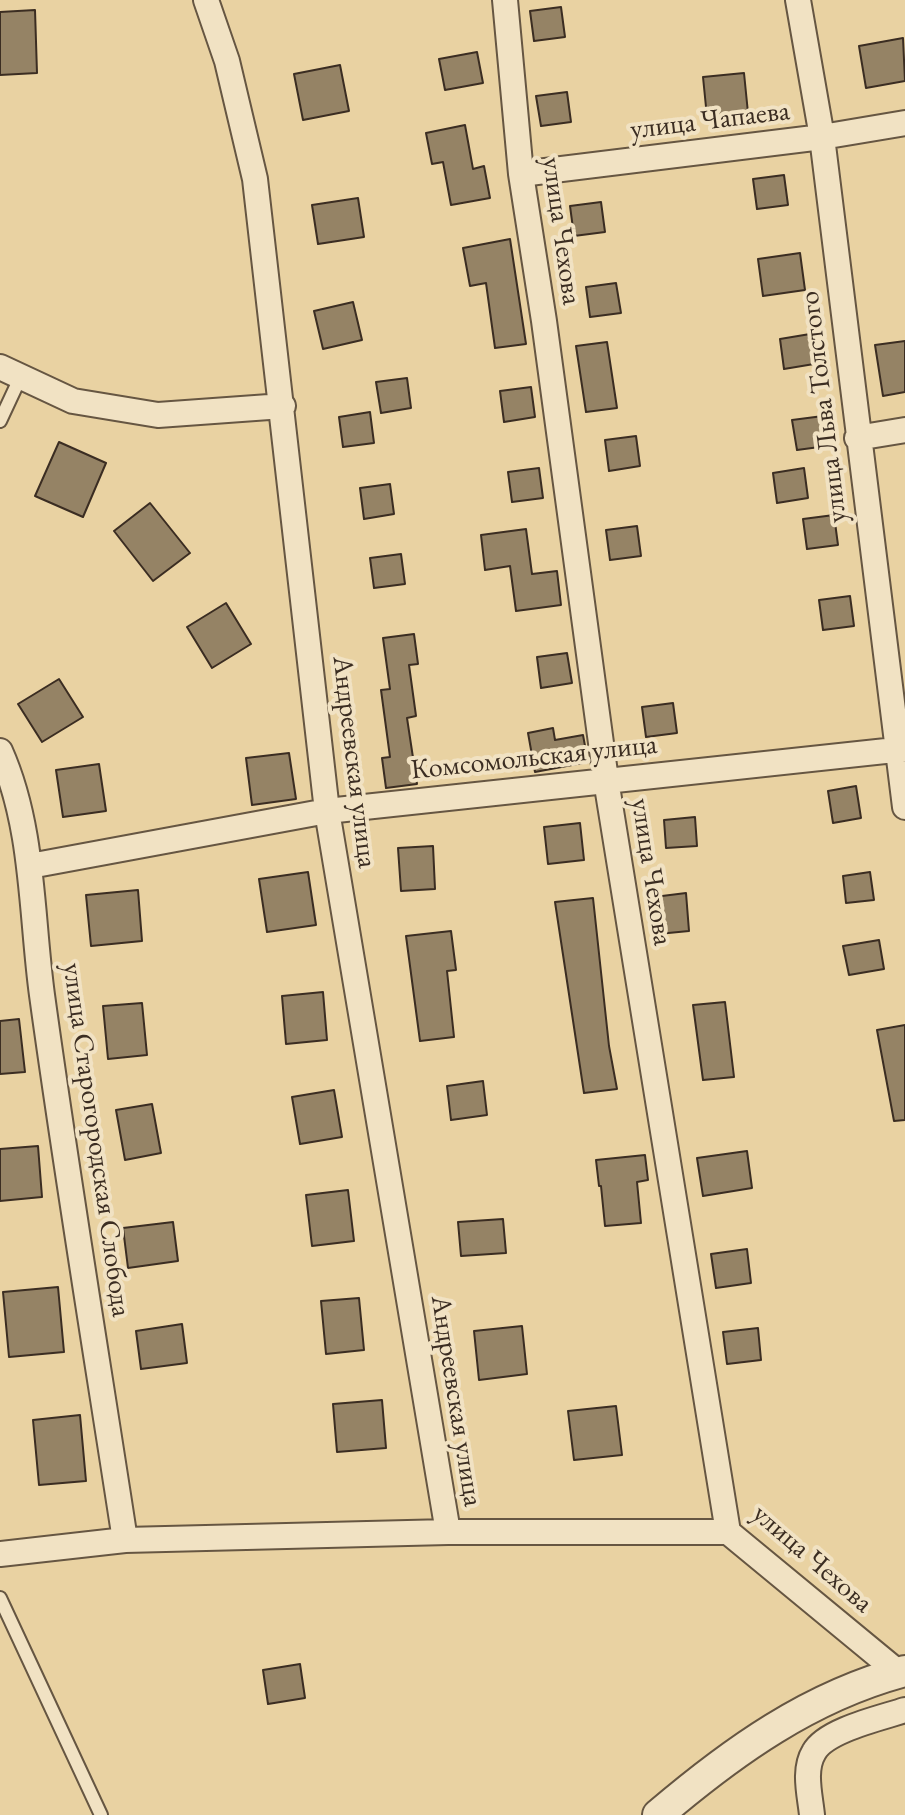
<!DOCTYPE html>
<html>
<head>
<meta charset="utf-8">
<style>
	body { margin:0 }
	canvas { display:block; background:#e9d2a2 }
</style>
</head>
<body>
<canvas width="905" height="1815"></canvas>
<script>
const ctx = document.querySelector('canvas').getContext('2d');
ctx.lineJoin = 'round';
function paint(path, color) {
  ctx.fillStyle = color;
  ctx.fill(path, 'evenodd');
}
function trace(path, color, width, dash) {
  ctx.strokeStyle = color;
  ctx.lineWidth = width;
  ctx.lineCap = dash ? 'butt' : 'round';
  ctx.setLineDash(dash || []);
  ctx.stroke(path);
}
function drawText(font, color, halo, rows, align = 'center') {
  ctx.font = font + ' "EB Garamond",serif';
  ctx.lineWidth = 8;
  ctx.setLineDash([]);
  ctx.textBaseline = 'middle';
  ctx.strokeStyle = halo;
  ctx.fillStyle = color;
  for (const [text, x, y, turn = 0] of rows) {
    ctx.save();
    ctx.translate(x, y);
    ctx.rotate((+turn || 0) * Math.PI / 180);
    ctx.textAlign = isNaN(turn) ? turn : align;
    if (halo) ctx.strokeText(text, 0, 0);
    ctx.fillText(text, 0, 0);
    ctx.restore();
  }
}
const building = new Path2D(`
	M 561,7 L 565,37 L 534,41 L 530,11 Z
	M 35,10 L 37,73 L 0,75 L 0,12 Z
	M 903,38 L 905,81 L 866,88 L 859,46 Z
	M 477,52 L 483,83 L 445,90 L 439,59 Z
	M 340,65 L 349,111 L 303,120 L 294,74 Z
	M 744,73 L 748,113 L 707,117 L 703,77 Z
	M 567,92 L 571,122 L 541,126 L 536,96 Z
	M 465,125 L 473,169 L 484,166 L 490,198 L 451,205 L 443,162 L 432,164 L 426,133 Z
	M 784,175 L 788,205 L 757,209 L 753,179 Z
	M 358,198 L 364,237 L 318,244 L 312,205 Z
	M 601,202 L 605,232 L 574,236 L 570,206 Z
	M 510,239 L 526,344 L 495,348 L 486,283 L 470,286 L 463,248 Z
	M 800,253 L 805,290 L 763,296 L 758,259 Z
	M 616,283 L 621,313 L 590,317 L 586,287 Z
	M 353,302 L 362,340 L 323,349 L 314,311 Z
	M 810,334 L 814,364 L 784,369 L 780,339 Z
	M 905,341 L 905,392 L 883,396 L 875,345 Z
	M 607,342 L 617,408 L 586,412 L 576,346 Z
	M 407,378 L 411,408 L 381,413 L 376,382 Z
	M 531,387 L 535,417 L 504,422 L 500,391 Z
	M 370,412 L 374,443 L 343,447 L 339,417 Z
	M 823,416 L 827,446 L 797,450 L 792,420 Z
	M 636,436 L 640,466 L 609,471 L 605,440 Z
	M 59,442 L 106,463 L 83,517 L 35,496 Z
	M 539,468 L 543,498 L 512,502 L 508,472 Z
	M 804,468 L 808,498 L 777,503 L 773,473 Z
	M 390,484 L 394,514 L 364,519 L 360,488 Z
	M 150,503 L 190,553 L 153,581 L 114,531 Z
	M 834,515 L 838,545 L 807,549 L 803,519 Z
	M 637,526 L 641,556 L 610,560 L 606,530 Z
	M 526,529 L 532,574 L 557,571 L 561,605 L 516,611 L 510,566 L 485,570 L 481,535 Z
	M 401,554 L 405,584 L 374,588 L 370,558 Z
	M 850,596 L 854,626 L 823,630 L 819,600 Z
	M 226,603 L 251,644 L 212,668 L 187,627 Z
	M 414,634 L 418,664 L 409,665 L 416,716 L 407,718 L 417,784 L 386,788 L 382,758 L 390,757 L 381,690 L 390,689 L 383,638 Z
	M 567,653 L 572,683 L 541,688 L 537,657 Z
	M 59,679 L 83,717 L 42,742 L 18,704 Z
	M 673,703 L 677,733 L 646,737 L 642,707 Z
	M 553,728 L 555,740 L 583,735 L 588,762 L 535,772 L 528,733 Z
	M 289,753 L 296,799 L 252,805 L 246,758 Z
	M 99,764 L 106,811 L 63,817 L 56,770 Z
	M 856,786 L 861,818 L 833,823 L 828,791 Z
	M 695,817 L 697,846 L 666,848 L 664,820 Z
	M 580,823 L 584,860 L 548,864 L 544,827 Z
	M 433,846 L 435,889 L 401,891 L 398,848 Z
	M 308,872 L 316,925 L 267,932 L 259,879 Z
	M 870,872 L 874,900 L 846,903 L 843,876 Z
	M 138,890 L 142,941 L 91,946 L 86,895 Z
	M 686,893 L 689,931 L 658,934 L 654,897 Z
	M 593,898 L 609,1046 L 617,1089 L 584,1093 L 555,902 Z
	M 451,931 L 456,970 L 447,971 L 454,1037 L 420,1041 L 406,936 Z
	M 879,940 L 884,969 L 849,975 L 843,946 Z
	M 323,992 L 327,1040 L 286,1044 L 282,996 Z
	M 725,1002 L 734,1077 L 703,1080 L 693,1005 Z
	M 142,1003 L 147,1055 L 108,1059 L 103,1006 Z
	M 19,1019 L 25,1072 L 0,1074 L 0,1021 Z
	M 905,1025 L 905,1120 L 894,1121 L 877,1030 Z
	M 483,1081 L 487,1115 L 451,1120 L 447,1086 Z
	M 334,1090 L 342,1137 L 300,1144 L 292,1097 Z
	M 152,1104 L 161,1153 L 125,1160 L 116,1110 Z
	M 38,1146 L 42,1197 L 0,1201 L 0,1149 Z
	M 747,1151 L 752,1188 L 703,1196 L 697,1158 Z
	M 645,1155 L 648,1180 L 637,1182 L 641,1223 L 605,1226 L 601,1186 L 599,1186 L 596,1160 Z
	M 348,1190 L 354,1241 L 312,1246 L 306,1195 Z
	M 503,1219 L 506,1253 L 461,1256 L 458,1222 Z
	M 173,1222 L 178,1261 L 128,1268 L 123,1228 Z
	M 747,1249 L 751,1283 L 716,1288 L 711,1254 Z
	M 58,1287 L 64,1352 L 9,1357 L 3,1292 Z
	M 359,1298 L 364,1350 L 326,1354 L 321,1301 Z
	M 182,1324 L 187,1363 L 141,1369 L 136,1331 Z
	M 522,1326 L 527,1374 L 479,1380 L 474,1331 Z
	M 758,1328 L 761,1360 L 727,1364 L 723,1332 Z
	M 382,1400 L 386,1448 L 337,1452 L 333,1404 Z
	M 616,1406 L 622,1455 L 574,1460 L 568,1411 Z
	M 80,1415 L 86,1481 L 39,1485 L 33,1420 Z
	M 300,1664 L 305,1698 L 268,1704 L 263,1670 Z`);
paint(building, '#958365');
trace(building, '#3b2d22', 2);
const service = new Path2D(`
	M 0,421 L 21,376
	M 0,1598 L 101,1815`);
const minor = new Path2D(`
	M 206,0 L 227,61 L 255,179 L 327,811 L 448,1532
	M 505,0 L 521,174 L 544,321 L 606,780 L 728,1532 L 899,1673
	M 798,0 L 822,137 L 905,807
	M 521,174 L 822,137 L 905,123
	M 0,367 L 73,401 L 158,415 L 283,406
	M 857,438 L 905,430
	M 0,751 C 34,827 31,914 42,995 C 67,1177 97,1358 125,1540
	M 30,866 L 327,811 L 905,749
	M 0,1554 L 125,1540 L 448,1532 L 728,1532
	M 812,1815 C 810,1795 803,1770 814,1752 C 826,1730 881,1718 905,1710`);
const tertiary = new Path2D(`
	M 658,1815 C 732,1752 810,1696 905,1671`);
trace(service, '#665642', 16);
trace(minor, '#665642', 28);
trace(tertiary, '#665642', 34);
trace(service, '#f1e2c3', 12);
trace(minor, '#f1e2c3', 24);
trace(tertiary, '#f1e2c3', 30);
drawText('28px', '#3b2d22', '#f1e2c3', [
	["улица Чапаева",710,121,-7],
	["улица Чехова",561,231,82],
	["улица Льва Толстого",824,407,-97],
	["Комсомольская улица",534,758,-6],
	["Андреевская улица",354,762,83],
	["улица Чехова",651,872,81],
	["улица Старогородская Слобода",96,1140,82],
	["Андреевская улица",456,1401,81],
	["улица Чехова",812,1559,41]
]);
</script>
</body>
</html>
